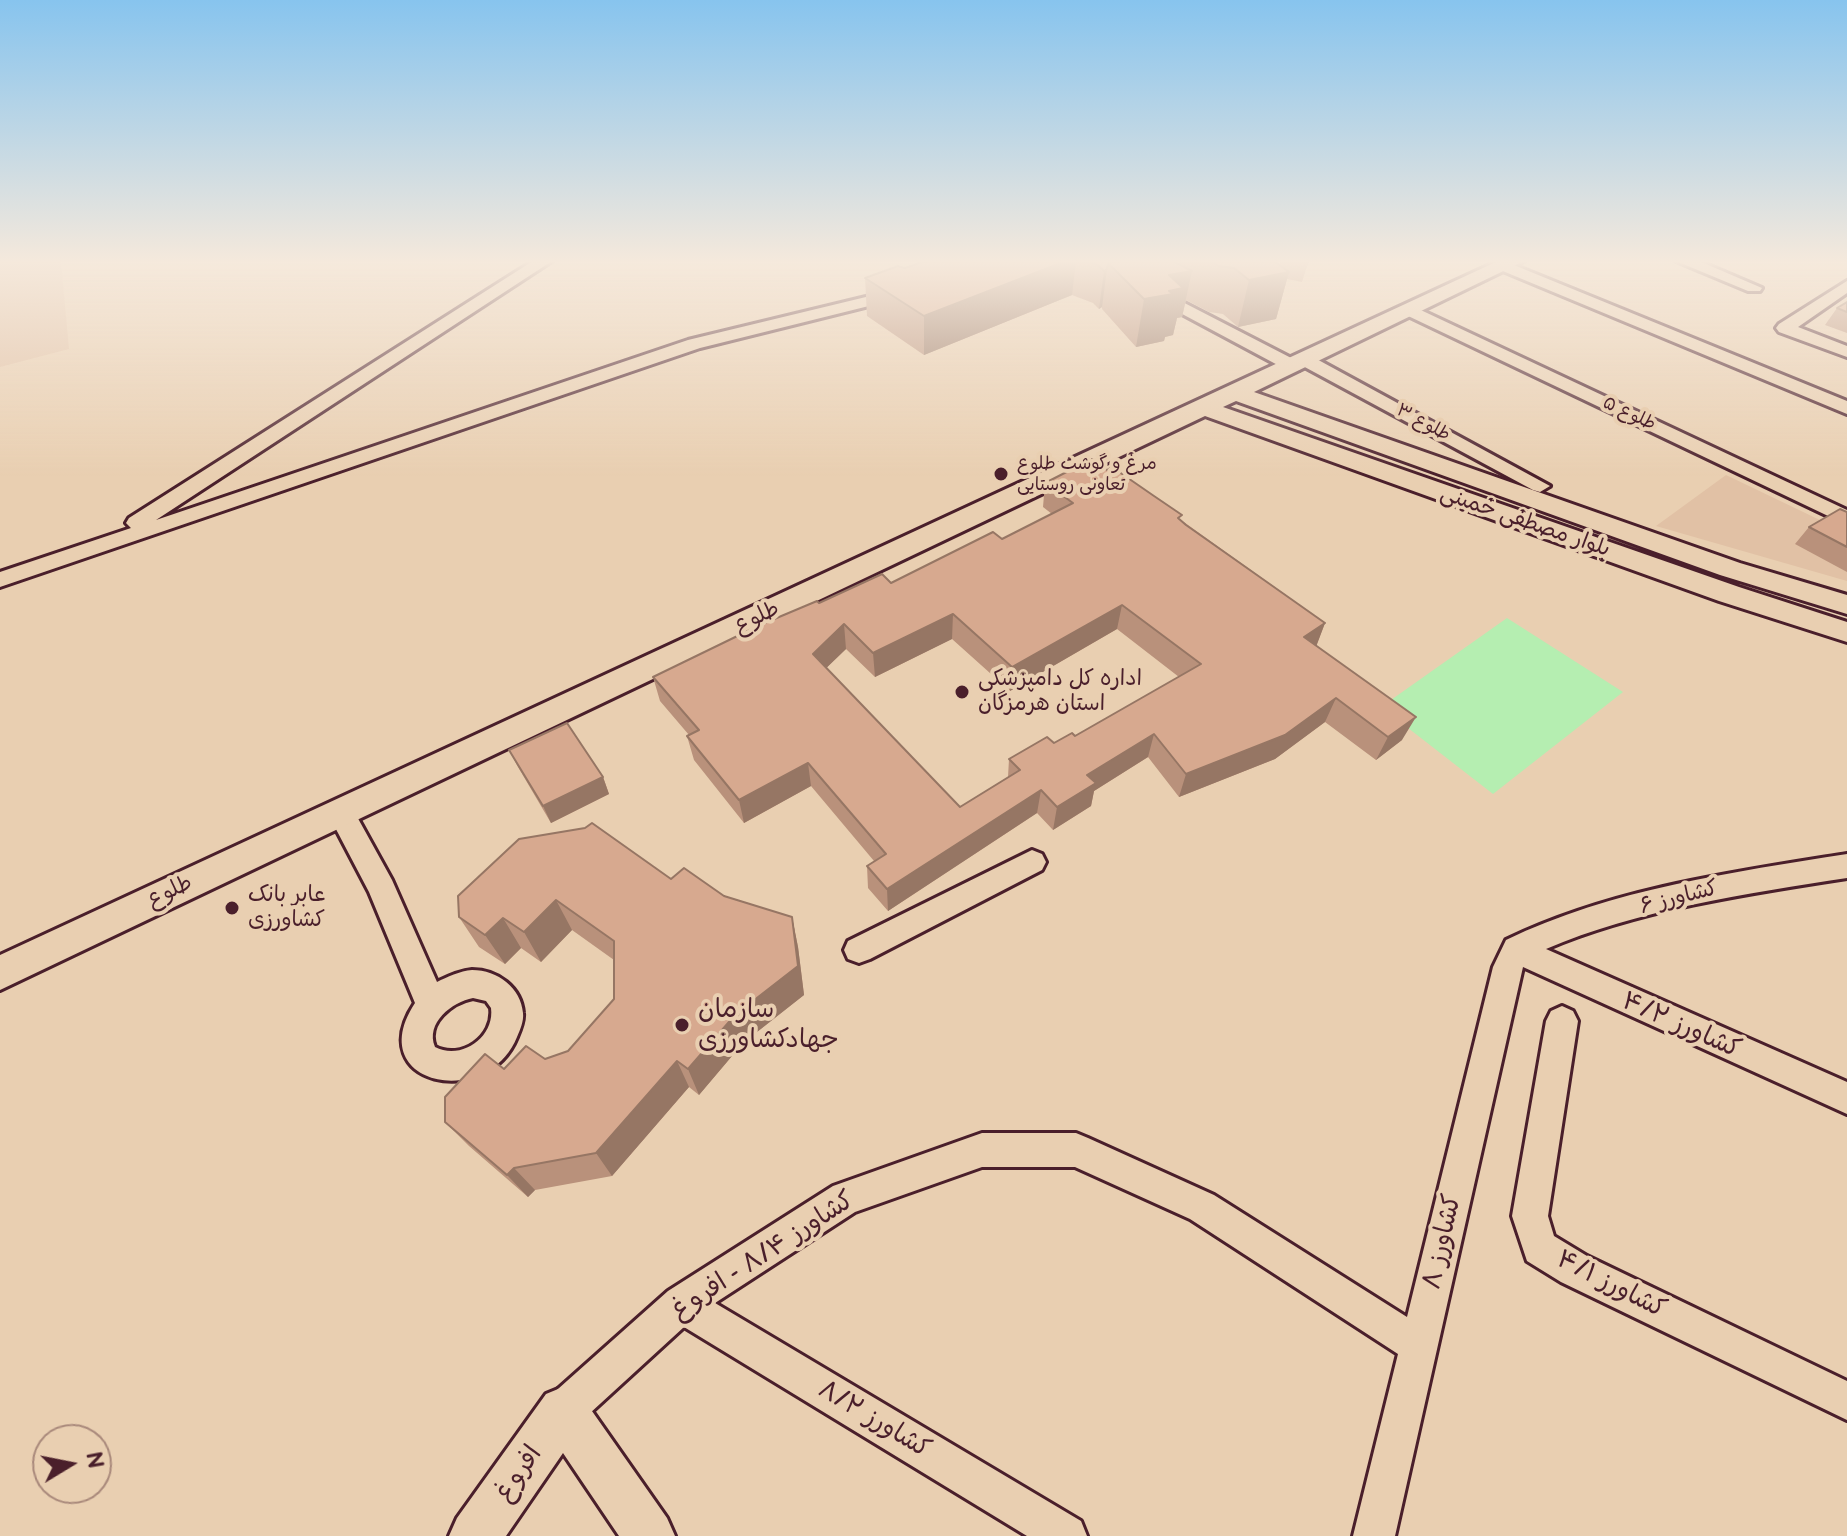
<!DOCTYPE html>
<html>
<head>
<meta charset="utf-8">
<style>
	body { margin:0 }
	#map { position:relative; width:1847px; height:1536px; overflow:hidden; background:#e9cfb1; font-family:"Balsamiq Sans",sans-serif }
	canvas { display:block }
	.north { position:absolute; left:32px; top:1424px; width:80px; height:80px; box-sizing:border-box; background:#e9cfb1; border:2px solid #a9897b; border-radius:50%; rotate:80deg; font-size:22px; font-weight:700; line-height:32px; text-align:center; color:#4a1f2b }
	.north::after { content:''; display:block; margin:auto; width:28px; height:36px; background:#4a1f2b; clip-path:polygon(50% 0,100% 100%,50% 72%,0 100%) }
</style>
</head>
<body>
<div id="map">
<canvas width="1847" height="1536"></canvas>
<div class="north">N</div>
</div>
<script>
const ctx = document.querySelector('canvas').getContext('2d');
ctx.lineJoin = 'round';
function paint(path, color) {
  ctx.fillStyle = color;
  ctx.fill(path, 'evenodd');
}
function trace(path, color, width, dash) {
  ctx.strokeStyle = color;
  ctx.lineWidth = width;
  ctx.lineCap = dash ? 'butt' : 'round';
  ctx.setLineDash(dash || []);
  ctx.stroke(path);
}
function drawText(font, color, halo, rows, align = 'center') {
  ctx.font = font + ' "Balsamiq Sans","Playpen Sans Arabic",sans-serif';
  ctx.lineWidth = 8;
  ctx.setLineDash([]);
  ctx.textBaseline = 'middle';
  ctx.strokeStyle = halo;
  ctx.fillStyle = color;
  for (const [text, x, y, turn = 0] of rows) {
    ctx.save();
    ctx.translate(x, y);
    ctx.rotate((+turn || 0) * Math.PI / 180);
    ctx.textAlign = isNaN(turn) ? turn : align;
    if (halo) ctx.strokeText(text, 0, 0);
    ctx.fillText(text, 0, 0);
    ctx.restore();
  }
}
paint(new Path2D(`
	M 0,261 L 61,261 L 69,349 L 0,367 Z
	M 1726,475 L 1847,533 L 1847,581 L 1656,526 Z`), '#e1c1a5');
paint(new Path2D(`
	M 1507,618 L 1623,692 L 1493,794 L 1381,707 Z`), '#b5eeb1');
const minor = new Path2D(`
	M 533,261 L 552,261 L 156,520 L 688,340 L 899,289 L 907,294 L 905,297 L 700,348 L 0,587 L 0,572 L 131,528 L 126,523 L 129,518 Z
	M 1083,261 L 1103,261 L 1297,361 L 1299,356 L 1311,356 L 1550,486 L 1540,492 L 1533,490 L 1301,365 L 1299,370 L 1287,370 Z
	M 1504,261 L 1847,401 L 1847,414 L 1498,269 L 1498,263 Z
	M 1676,261 L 1699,261 L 1762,288 L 1760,291 L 1748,291 Z
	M 1847,281 L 1847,293 L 1798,327 L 1847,346 L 1847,357 L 1779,332 L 1776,328 L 1779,324 Z
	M 1410,305 L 1847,510 L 1847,525 L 1404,314 L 1402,310 Z
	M 340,801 L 350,804 L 392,880 L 437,982 C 447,977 460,971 472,970 C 498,970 521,988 523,1013 C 524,1021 520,1030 517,1037 C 487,1111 361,1085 415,1003 L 369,892 L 327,812 L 330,804 ZM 473,998 L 486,1001 L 491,1008 C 495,1037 461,1061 435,1047 C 425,1023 452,1002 473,998 Z
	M 1032,850 L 1042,854 L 1046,862 L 1042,870 L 870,959 L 859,963 L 848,959 L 844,950 L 848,941 Z
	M 1847,854 L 1847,878 C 1749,893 1637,910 1546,949 L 1847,1082 L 1847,1114 L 1523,967 L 1395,1536 L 1353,1536 L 1398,1354 L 1190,1219 L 1075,1167 L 982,1167 L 855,1212 L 715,1303 L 1081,1521 L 1087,1536 L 1027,1536 L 684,1327 L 577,1425 L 563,1431 L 549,1425 L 543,1411 L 549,1397 L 668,1291 L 833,1186 L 982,1133 L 1076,1133 L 1088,1138 L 1214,1195 L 1407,1317 L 1493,967 L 1506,940 C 1611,889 1734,872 1847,854 Z
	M 1562,1006 L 1573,1011 L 1578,1021 L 1548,1216 L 1554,1236 L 1587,1256 L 1847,1381 L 1847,1420 L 1561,1282 L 1527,1261 L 1512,1216 L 1546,1021 L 1551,1011 Z`);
const tertiary = new Path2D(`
	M 1498,261 L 1524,261 L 1254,392 L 1740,563 L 1847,595 L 1847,614 L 1720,575 L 1236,401 L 1223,407 L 1739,587 L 1847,622 L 1847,642 L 1719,601 L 1205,416 L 0,990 L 0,955 Z
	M 563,1387 L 580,1394 L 667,1518 L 675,1536 L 619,1536 L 563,1453 L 506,1536 L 449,1536 L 457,1518 L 546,1394 Z`);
trace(minor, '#4a1f2b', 6);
trace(tertiary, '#4a1f2b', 6);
paint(minor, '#e9cfb1');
paint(tertiary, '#e9cfb1');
paint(new Path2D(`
	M 925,261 L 1173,261 L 1179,264 L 1179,261 L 1274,261 L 1280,265 L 1280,261 L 1309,261 L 1302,282 L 1287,279 L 1276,319 L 1238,327 L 1223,314 L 1209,312 L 1186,300 L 1182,317 L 1177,318 L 1173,335 L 1165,337 L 1164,341 L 1136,347 L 1102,309 L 1102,307 L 1099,309 L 1093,303 L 1072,295 L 924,355 L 867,316 L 865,278 L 905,268 Z
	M 1847,302 L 1847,333 L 1825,325 L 1837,308 Z
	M 1045,483 L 1181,520 L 1325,623 L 1316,646 L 1402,740 L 1376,760 L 1325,722 L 1275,759 L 1179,797 L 1148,757 L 1094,791 L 1091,806 L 1053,830 L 1037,813 L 888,911 L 868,888 L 867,866 L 874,861 L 811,786 L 744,823 L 694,760 L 687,736 L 689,735 L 660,701 L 653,677 L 819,603 L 891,583 L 1002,539 L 1052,514 L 1043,507 ZM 1117,629 L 1179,677 L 1075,736 L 1009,759 L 1008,777 L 960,807 L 826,668 L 846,649 L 875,677 L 952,639 L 1010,691 Z
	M 1847,512 L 1847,572 L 1795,544 L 1809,527 Z
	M 509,750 L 603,777 L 609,794 L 551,823 L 518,767 Z
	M 671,879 L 792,917 L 798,947 L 804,995 L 743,1043 L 699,1095 L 689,1087 L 612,1176 L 535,1190 L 528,1197 L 469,1146 L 445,1122 L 504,1069 L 545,1059 L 568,1051 L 614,999 L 614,960 L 572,930 L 541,962 L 521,948 L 505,964 L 479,947 L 459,917 Z`), '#b9917b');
paint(new Path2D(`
	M 1066,261 L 1076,261 L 1072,295 L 924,355 L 924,316 Z
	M 1107,269 L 1102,307 L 1099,309 L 1104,271 Z
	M 1192,271 L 1182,317 L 1177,318 L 1173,335 L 1165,337 L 1164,341 L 1136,347 L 1144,299 L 1169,275 Z
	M 1289,272 L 1276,319 L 1238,327 L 1249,280 Z
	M 1122,605 L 1117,629 L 1010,691 L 1012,667 Z
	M 953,614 L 952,639 L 875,677 L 873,653 Z
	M 1325,623 L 1316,647 L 1304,637 Z
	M 844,624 L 846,649 L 816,678 L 813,654 Z
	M 1336,698 L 1325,722 L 1275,759 L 1179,797 L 1186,774 Z
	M 1416,717 L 1402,740 L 1376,760 L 1388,737 Z
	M 1154,734 L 1148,757 L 1094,791 L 1091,806 L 1053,830 L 1057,807 L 1087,775 Z
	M 808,763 L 811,786 L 744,823 L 739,800 Z
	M 603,777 L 609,794 L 551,823 L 543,806 Z
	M 1041,790 L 1037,813 L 888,911 L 887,889 Z
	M 556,900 L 572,930 L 541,962 L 524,932 Z
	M 792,917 L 798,947 L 804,995 L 743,1043 L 699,1095 L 688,1069 Z
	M 503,918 L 521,948 L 505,964 L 485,935 Z
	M 677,1061 L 689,1087 L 612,1176 L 596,1153 Z
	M 514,1168 L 535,1190 L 528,1197 L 507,1175 Z`), '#967664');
const building = new Path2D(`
	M 925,261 L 1066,261 L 924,316 L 865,278 L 898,266 L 905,268 Z
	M 1088,261 L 1116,261 L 1108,263 L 1107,269 L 1104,271 L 1098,265 Z
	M 1116,261 L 1173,261 L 1192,271 L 1169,275 L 1183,288 L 1169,291 L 1173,294 L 1144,299 L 1108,263 Z
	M 1210,261 L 1274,261 L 1289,272 L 1249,280 L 1234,268 L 1219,266 Z
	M 1847,302 L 1847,312 L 1837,308 Z
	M 1092,459 L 1107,470 L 1112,467 L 1154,496 L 1182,515 L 1178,518 L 1186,525 L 1325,623 L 1304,637 L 1416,717 L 1388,737 L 1336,698 L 1285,735 L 1186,774 L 1154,734 L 1087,775 L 1096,783 L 1057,807 L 1041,790 L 887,889 L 867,866 L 886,854 L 808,763 L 739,800 L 687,736 L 699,730 L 653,677 L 760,625 L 817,601 L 819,603 L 882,574 L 891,583 L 993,532 L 1002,539 L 1073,503 L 1045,483 ZM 1122,605 L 1201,664 L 1075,736 L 1072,733 L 1054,743 L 1047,737 L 1009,759 L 1020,770 L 960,807 L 813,654 L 844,624 L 873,653 L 953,614 L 1012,667 Z
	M 1840,509 L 1847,512 L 1847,547 L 1809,527 Z
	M 567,723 L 603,777 L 543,806 L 509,750 Z
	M 592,823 L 671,879 L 684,868 L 724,896 L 792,917 L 798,966 L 735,1015 L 688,1069 L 677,1061 L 596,1153 L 514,1168 L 507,1175 L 445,1122 L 445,1097 L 485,1054 L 504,1069 L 526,1046 L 545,1059 L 568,1051 L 614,999 L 614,941 L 556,900 L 524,932 L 503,918 L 485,935 L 459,917 L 458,896 L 519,839 L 585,828 Z`);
paint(building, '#d7a98f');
trace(building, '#967664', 2);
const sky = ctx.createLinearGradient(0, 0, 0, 476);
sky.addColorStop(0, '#87c4ee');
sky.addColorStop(0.55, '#f5e9dc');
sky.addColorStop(1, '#f5e9dc00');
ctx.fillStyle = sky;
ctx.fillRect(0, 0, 1847, 476);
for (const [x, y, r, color] of [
	[1001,474,8,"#4a1f2b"],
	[962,692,8,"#4a1f2b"],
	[232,908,8,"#4a1f2b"],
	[682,1025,8,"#4a1f2b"]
]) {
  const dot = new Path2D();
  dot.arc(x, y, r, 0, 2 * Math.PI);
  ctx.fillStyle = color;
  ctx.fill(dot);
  trace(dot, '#e9cfb1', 3);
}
drawText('18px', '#4a1f2b', '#e9cfb1', [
	["طلوع ۵",1629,414,25],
	["طلوع ۳",1423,423,28]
]);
drawText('18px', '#4a1f2b', '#e9cfb1', [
	["مرغ و گوشت طلوع",1017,464],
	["تعاونی روستایی",1017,485]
], 'left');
drawText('22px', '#4a1f2b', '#e9cfb1', [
	["بلوار مصطفی خمینی",1525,522,19],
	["طلوع",757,618,-25],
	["طلوع",170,892,-25],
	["کشاورز ۶",1679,898,-14]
]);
drawText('22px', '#4a1f2b', '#e9cfb1', [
	["اداره کل دامپزشکی",978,679],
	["استان هرمزگان",978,704],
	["عابر بانک",248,895],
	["کشاورزی",248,920]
], 'left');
drawText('26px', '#4a1f2b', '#e9cfb1', [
	["سازمان",698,1010],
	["جهادکشاورزی",698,1040]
], 'left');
drawText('26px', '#4a1f2b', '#e9cfb1', [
	["کشاورز ۴/۲",1681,1026,24],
	["کشاورز ۸",1443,1242,-77],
	["کشاورز ۸/۴ - افروغ",763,1256,-33],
	["کشاورز ۴/۱",1611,1285,27],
	["کشاورز ۸/۲",874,1420,31],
	["افروغ",519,1474,-55]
]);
</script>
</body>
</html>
